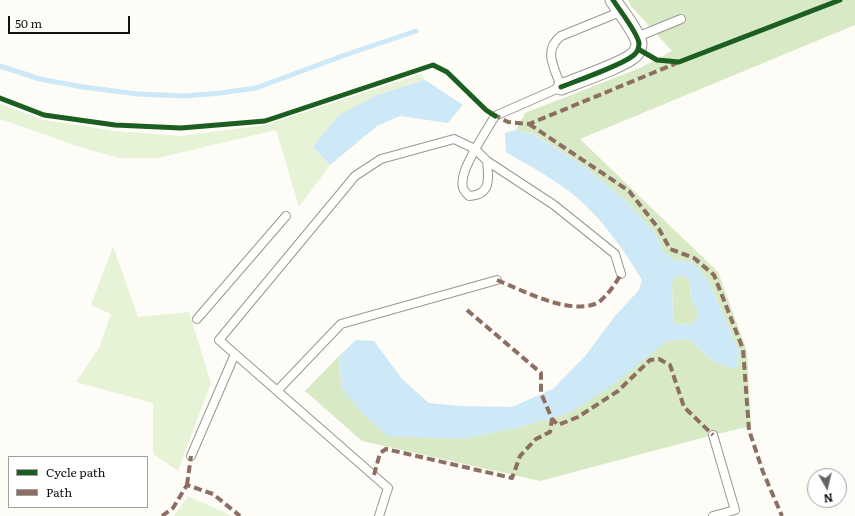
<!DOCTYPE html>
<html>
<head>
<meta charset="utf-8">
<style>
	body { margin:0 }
	#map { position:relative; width:855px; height:516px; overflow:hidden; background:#fdfcf7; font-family:Literata,serif }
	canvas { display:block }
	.legend { position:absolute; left:8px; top:456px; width:140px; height:52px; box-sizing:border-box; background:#fff; border:1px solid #a0a0a0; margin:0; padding:5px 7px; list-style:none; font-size:12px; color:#111 }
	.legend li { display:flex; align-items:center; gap:8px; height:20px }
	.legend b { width:20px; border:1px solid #a0a0a0 }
	.north { position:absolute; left:807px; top:468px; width:40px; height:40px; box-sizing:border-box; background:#fff; border:1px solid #a0a0a0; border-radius:50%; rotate:172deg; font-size:11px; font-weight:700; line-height:16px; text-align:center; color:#111 }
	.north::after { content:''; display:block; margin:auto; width:14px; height:18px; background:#646362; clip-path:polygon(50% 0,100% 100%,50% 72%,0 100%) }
	.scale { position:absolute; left:8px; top:16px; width:122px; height:18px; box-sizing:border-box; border:2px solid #111; border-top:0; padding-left:5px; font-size:12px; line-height:14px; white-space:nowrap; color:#111; -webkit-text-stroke:3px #fff; paint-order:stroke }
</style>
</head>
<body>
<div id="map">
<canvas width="855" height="516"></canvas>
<ul class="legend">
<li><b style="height:5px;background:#1b5e20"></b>Cycle path</li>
<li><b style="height:5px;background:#8d6e63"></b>Path</li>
</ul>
<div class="north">N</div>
<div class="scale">50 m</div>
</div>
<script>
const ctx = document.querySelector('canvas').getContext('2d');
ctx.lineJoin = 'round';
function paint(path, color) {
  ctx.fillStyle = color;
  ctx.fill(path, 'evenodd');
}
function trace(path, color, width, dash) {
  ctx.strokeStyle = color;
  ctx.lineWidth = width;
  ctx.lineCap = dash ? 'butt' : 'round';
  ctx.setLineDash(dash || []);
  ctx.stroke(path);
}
paint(new Path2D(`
	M 421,74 L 425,80 L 377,95 L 313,147 L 330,165 L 299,207 L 276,130 L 158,158 L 119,158 L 86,149 L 0,119 L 0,104 L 43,120 L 115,131 L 181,136 L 265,125 Z
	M 113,246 L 138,317 L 189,312 L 211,383 L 178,471 L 153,454 L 153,403 L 76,382 L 99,348 L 111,314 L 91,305 Z
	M 188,496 L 228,514 L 230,516 L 174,516 Z`), '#e7f3d7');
paint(new Path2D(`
	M 628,0 L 855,0 L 855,25 L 580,139 L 718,272 L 747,351 L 751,426 L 713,435 L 540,481 L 362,441 L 305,391 L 339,356 L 342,389 L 463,439 L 524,426 L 569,413 L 667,341 L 689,339 L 713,361 L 737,367 L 739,352 L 710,284 L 694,263 L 674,260 L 663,252 L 655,233 L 625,200 L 585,167 L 534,134 L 516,130 L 525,113 L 640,68 L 672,51 L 631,6 Z
	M 684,275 L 690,282 L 691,299 L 697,308 L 698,317 L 692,324 L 676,325 L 673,321 L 672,282 L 677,276 Z`), '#d8eac5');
paint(new Path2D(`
	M 425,80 L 463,105 L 448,123 L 400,116 L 377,126 L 330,165 L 313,147 L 339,115 L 377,95 Z
	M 516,130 L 533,134 L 585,167 L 625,200 L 655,233 L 663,252 L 674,260 L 694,263 L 710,284 L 739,352 L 737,367 L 732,369 L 713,361 L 689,339 L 667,341 L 614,384 L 569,413 L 524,426 L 463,439 L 388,436 L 363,414 L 342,389 L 339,356 L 356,340 L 374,341 L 402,379 L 429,403 L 460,406 L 512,407 L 553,389 L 586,355 L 615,316 L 639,290 L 642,280 C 621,245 598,213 566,189 C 547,175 526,164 506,152 L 505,133 ZM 684,275 L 690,282 L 691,300 L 697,308 L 698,317 L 692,324 L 676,325 L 673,321 L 672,282 L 677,276 Z`), '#cde8f7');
trace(new Path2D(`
	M 0,66 L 40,79 L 83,87 L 138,94 L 185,96 L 220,93 L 256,88 L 345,55 L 416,31`), '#cde8f7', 5);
const lane = new Path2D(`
	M 637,37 L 681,19
	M 487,161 C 489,179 491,195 469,196 C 467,194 464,191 463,188 C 460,175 470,160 475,149 L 487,161 L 554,205 L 615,254 L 621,274
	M 197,319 L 286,216
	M 277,391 L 341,324 L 497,280
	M 191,456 L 235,354
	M 379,516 L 388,488 L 219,340 L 355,176 L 381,159 L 454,139 L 475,149 L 495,116 L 561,87 C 555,68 542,51 561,36 L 620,12
	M 713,516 L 735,510 L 713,435`);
const street = new Path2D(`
	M 561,87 C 576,81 626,64 635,54 C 638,51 639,47 639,43 C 637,32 620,11 613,0`);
trace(lane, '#979795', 10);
trace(street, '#979795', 17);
trace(lane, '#fffffe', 8);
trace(street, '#fffffe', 15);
trace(new Path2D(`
	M 493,114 L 508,122 L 529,124 L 677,63
	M 529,124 L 629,191 L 659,229 L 670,249 L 694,258 L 714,275 L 743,349 L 749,430 L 763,472 L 782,516
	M 497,280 C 524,291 566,314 595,304 C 605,300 616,283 621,274
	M 467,310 L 541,373 L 541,393 L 552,419 L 558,425 L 578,417 L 618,391 L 650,360 L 659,359 L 670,365 L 684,407 L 713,435
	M 374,475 L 380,453 L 386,449 L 512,478 L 520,456 L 536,439 L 550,432 L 552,419
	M 187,485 L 191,456
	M 162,516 L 173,508 L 187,485 L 213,494 L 240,516`), '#8d6e63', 4, [8, 4]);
trace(new Path2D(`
	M 638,49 L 657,60 L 679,62 L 840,0
	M 561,87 C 576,81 626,64 635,54 C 638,51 639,47 639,43 C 637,32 620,11 613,0
	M 0,98 L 44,115 L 115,125 L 181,128 L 265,121 L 433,65 L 447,72 L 486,110 L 495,116`), '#1b5e20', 5);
</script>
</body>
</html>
